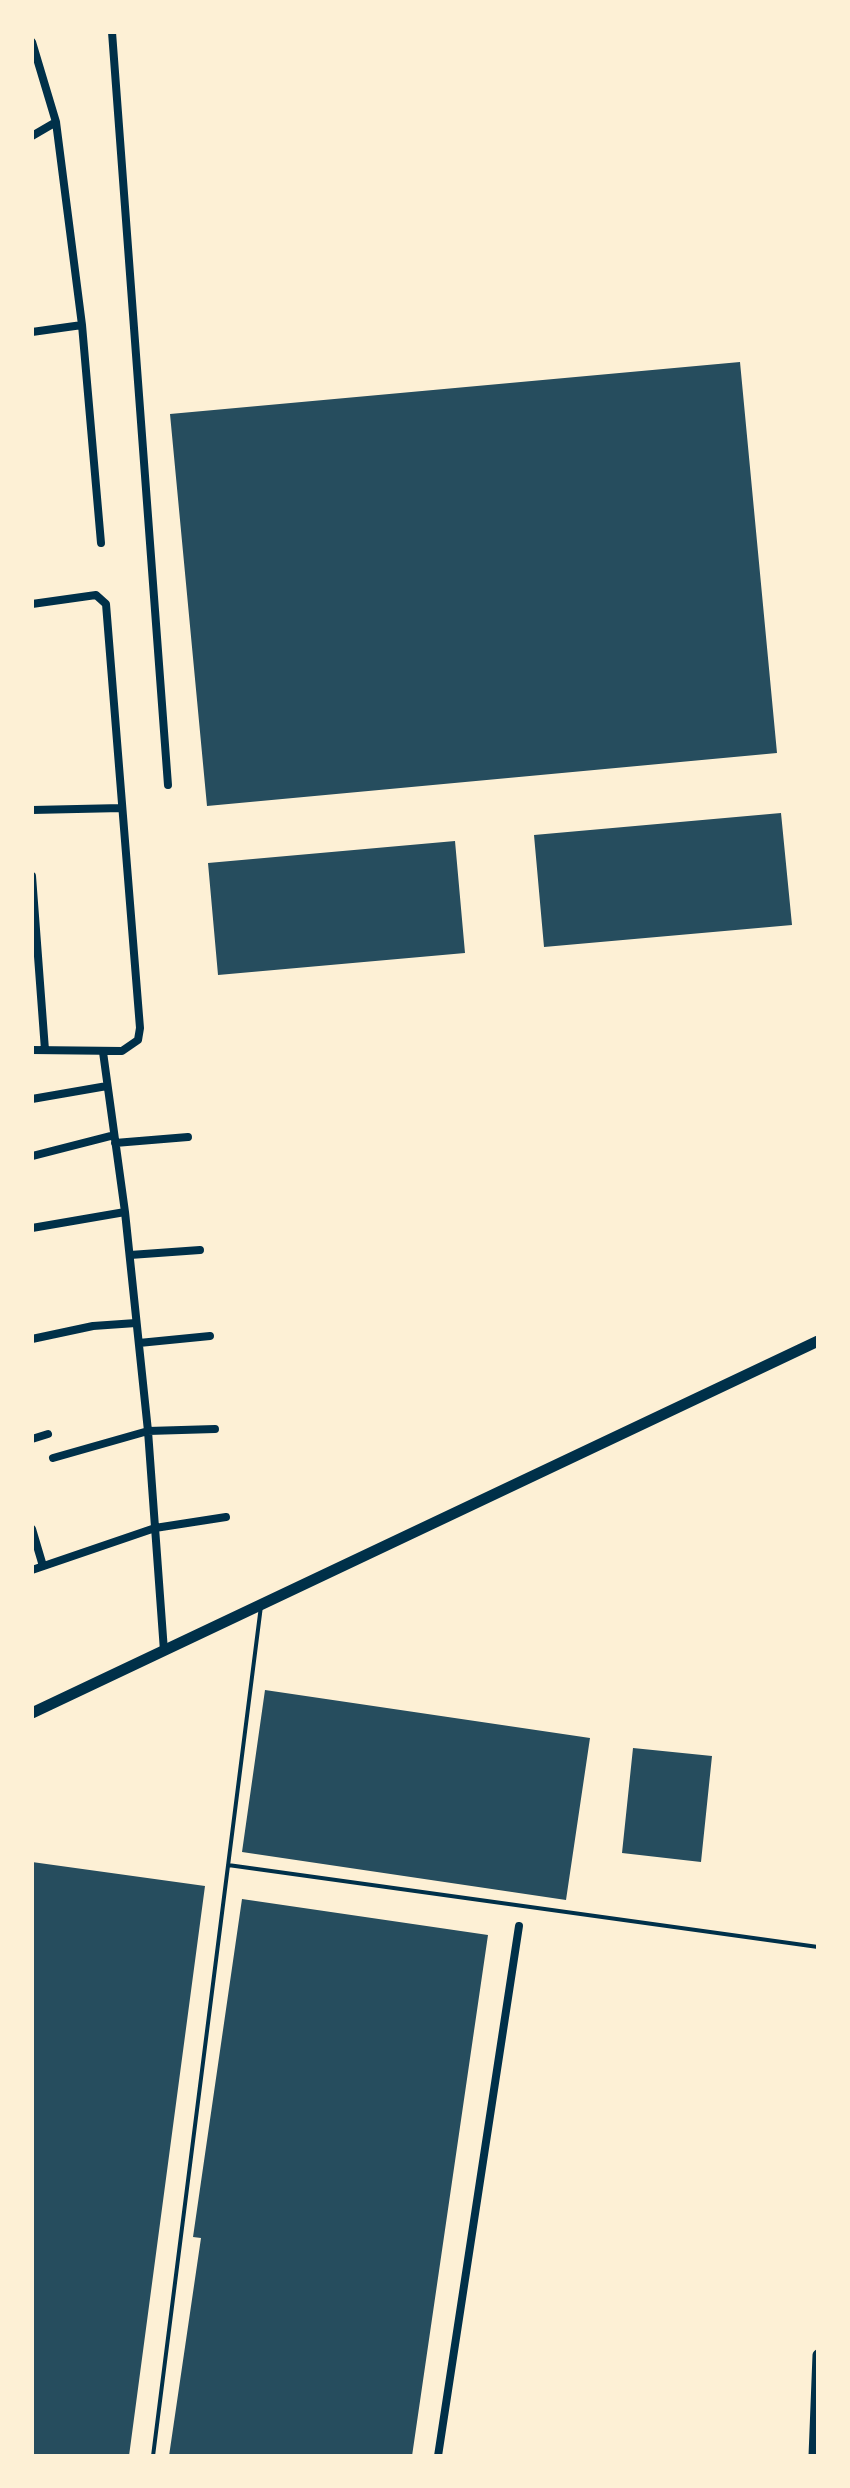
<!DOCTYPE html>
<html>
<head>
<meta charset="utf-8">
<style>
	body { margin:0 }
	#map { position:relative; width:850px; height:2488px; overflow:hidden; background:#fdf0d5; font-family:"Sofia Sans Condensed",sans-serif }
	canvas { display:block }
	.frame { position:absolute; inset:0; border:34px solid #fdf0d5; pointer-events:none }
</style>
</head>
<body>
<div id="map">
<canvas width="850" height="2488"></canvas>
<div class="frame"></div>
</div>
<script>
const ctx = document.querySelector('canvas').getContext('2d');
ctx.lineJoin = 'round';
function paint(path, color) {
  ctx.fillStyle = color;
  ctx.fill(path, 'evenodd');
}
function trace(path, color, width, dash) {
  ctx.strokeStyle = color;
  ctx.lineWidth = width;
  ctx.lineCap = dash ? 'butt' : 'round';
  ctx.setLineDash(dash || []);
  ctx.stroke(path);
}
paint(new Path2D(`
	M 740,362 L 777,753 L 207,806 L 170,414 Z
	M 781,813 L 792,925 L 544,947 L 534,835 Z
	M 455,841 L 465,953 L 218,975 L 208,863 Z
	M 265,1690 L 590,1738 L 566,1900 L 242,1852 Z
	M 633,1748 L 712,1756 L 701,1862 L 622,1853 Z
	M 32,1862 L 205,1886 L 129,2456 L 32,2456 Z
	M 242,1899 L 488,1935 L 412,2456 L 169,2456 L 201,2238 L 193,2237 Z`), '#264d5e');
trace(new Path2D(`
	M 228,1865 L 818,1947
	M 153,2456 L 261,1606`), '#003049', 4);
trace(new Path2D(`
	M 112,32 L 168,785
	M 32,42 L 56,122 L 82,325 L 101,543
	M 32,136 L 56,122
	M 32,332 L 82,325
	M 32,604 L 96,595 L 106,604 L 140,1028 L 138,1040 L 122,1051 L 32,1050
	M 32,810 L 122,808
	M 32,876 L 45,1050
	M 103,1052 L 125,1212 L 148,1431 L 164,1651
	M 32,1099 L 107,1086
	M 115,1143 L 188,1137
	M 32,1156 L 114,1135
	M 32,1228 L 125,1212
	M 130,1255 L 200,1250
	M 32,1339 L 93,1326 L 136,1323
	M 139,1343 L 210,1336
	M 32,1439 L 48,1434
	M 53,1458 L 148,1431 L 215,1429
	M 32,1529 L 43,1566
	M 32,1570 L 155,1528 L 226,1517
	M 438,2456 L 519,1926`), '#003049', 8);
trace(new Path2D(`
	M 32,1713 L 818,1341
	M 814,2456 L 818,2355`), '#003049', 11);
</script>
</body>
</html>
